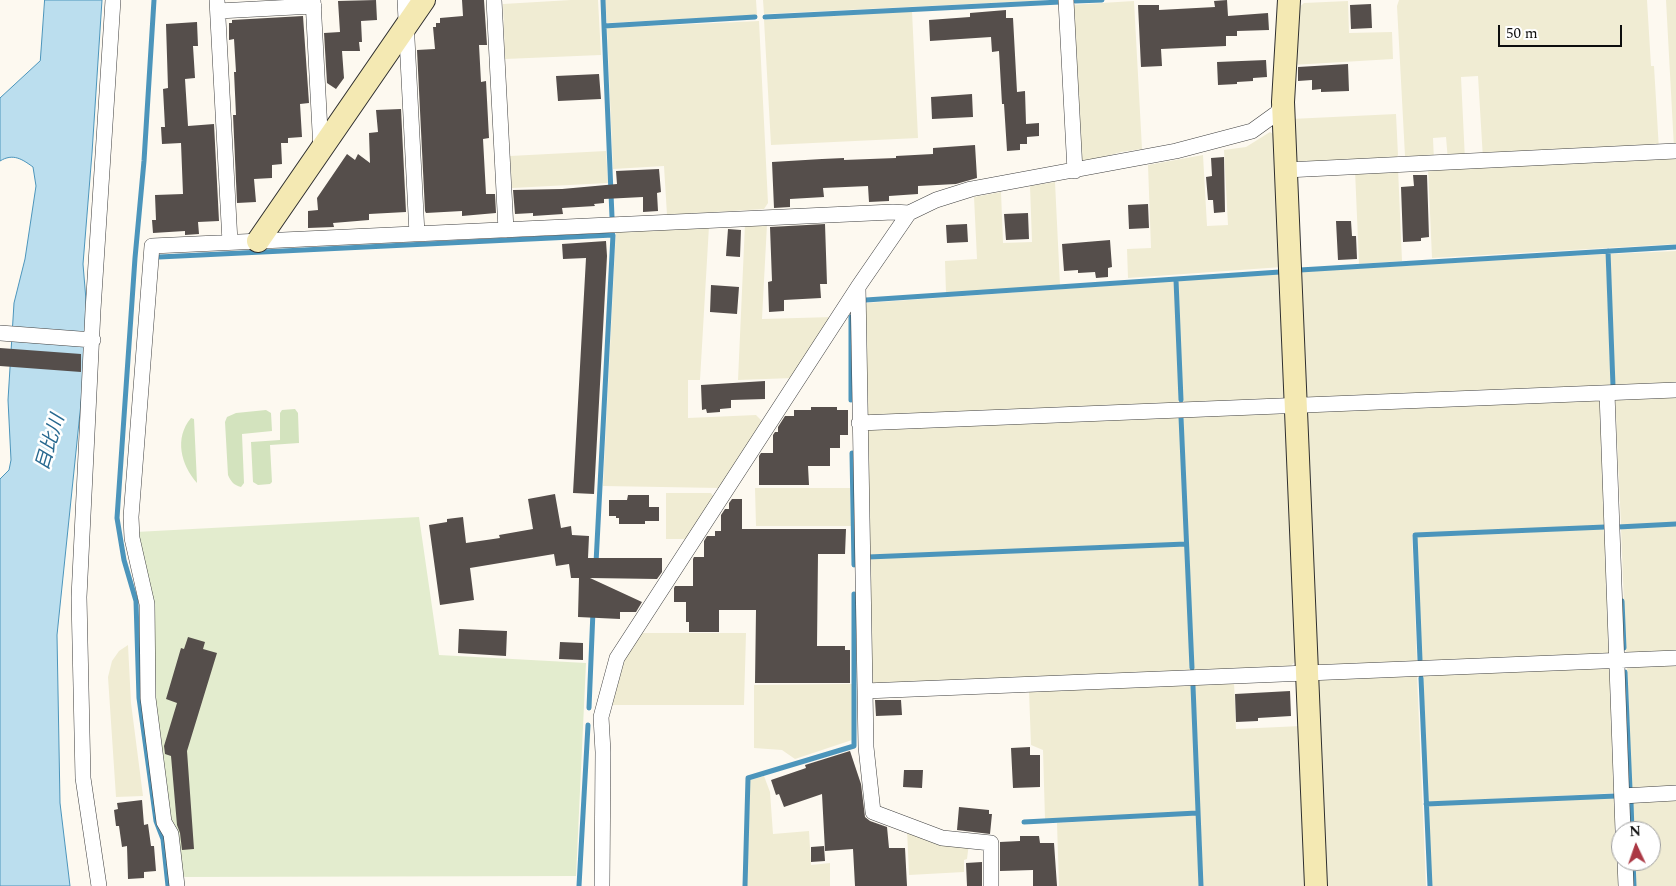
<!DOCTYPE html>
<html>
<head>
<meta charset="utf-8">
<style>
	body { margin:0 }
	#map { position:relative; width:1676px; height:886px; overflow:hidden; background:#fdf9f0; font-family:Spectral,serif }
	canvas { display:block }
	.north { position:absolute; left:1611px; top:821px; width:50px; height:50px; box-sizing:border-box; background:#fff; border:1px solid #9e9e9e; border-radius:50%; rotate:357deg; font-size:14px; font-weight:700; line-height:20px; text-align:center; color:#0d0d0d }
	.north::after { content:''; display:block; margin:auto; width:18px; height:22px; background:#ab3844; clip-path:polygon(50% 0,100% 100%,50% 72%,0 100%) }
	.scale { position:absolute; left:1498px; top:25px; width:124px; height:22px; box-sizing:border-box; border:2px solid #0d0d0d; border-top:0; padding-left:6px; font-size:15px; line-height:18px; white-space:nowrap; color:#0d0d0d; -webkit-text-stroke:4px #fff; paint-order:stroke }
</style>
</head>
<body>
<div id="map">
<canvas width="1676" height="886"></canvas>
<div class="north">N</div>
<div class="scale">50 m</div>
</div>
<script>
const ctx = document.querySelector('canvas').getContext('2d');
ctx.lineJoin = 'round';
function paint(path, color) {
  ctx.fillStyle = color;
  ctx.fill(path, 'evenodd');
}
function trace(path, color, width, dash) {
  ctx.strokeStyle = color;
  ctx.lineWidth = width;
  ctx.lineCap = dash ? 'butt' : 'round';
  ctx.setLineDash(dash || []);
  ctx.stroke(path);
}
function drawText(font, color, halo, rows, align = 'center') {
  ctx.font = font + ' Spectral,"Noto Sans JP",serif';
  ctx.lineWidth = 5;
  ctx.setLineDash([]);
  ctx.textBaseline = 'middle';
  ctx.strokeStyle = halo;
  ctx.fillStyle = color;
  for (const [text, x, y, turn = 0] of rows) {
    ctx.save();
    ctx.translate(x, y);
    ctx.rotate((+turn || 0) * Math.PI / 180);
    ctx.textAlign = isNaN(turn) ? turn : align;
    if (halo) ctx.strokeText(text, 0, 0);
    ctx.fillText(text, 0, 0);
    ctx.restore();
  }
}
paint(new Path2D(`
	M 571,0 L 598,0 L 601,55 L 505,59 L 503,4 Z
	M 605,0 L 756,0 L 757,15 L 607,23 Z
	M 763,0 L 1050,0 L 764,14 Z
	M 1399,0 L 1647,0 L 1651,66 L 1654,66 L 1659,150 L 1483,159 L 1478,76 L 1461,77 L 1465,160 L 1448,161 L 1446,137 L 1433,138 L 1434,161 L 1407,160 L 1405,156 L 1397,6 Z
	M 1666,0 L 1676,0 L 1676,148 L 1674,148 Z
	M 1134,1 L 1142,149 L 1121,152 L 1083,163 L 1076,157 L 1069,5 Z
	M 1348,1 L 1349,33 L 1392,32 L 1393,59 L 1292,65 L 1297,9 L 1304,3 Z
	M 912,11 L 918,138 L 771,145 L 764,20 Z
	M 759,21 L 768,203 L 764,209 L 667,215 L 664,166 L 613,169 L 607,28 Z
	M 1396,114 L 1398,155 L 1394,161 L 1298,166 L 1292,162 L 1291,119 Z
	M 1270,132 L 1276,136 L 1282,267 L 1128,278 L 1127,249 L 1151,248 L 1148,165 L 1203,155 L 1207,226 L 1228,225 L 1224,150 L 1246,147 Z
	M 606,151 L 608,183 L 512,188 L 510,156 Z
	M 1676,154 L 1676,244 L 1432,258 L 1428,167 Z
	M 1398,168 L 1402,261 L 1359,264 L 1355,170 Z
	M 1055,182 L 1060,285 L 946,293 L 945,261 L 977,259 L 974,197 L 1001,192 L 1003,243 L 1032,242 L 1030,186 Z
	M 745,224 L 767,224 L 762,319 L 833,317 L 793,378 L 738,380 Z
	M 709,226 L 700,380 L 688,380 L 688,418 L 756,415 L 763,422 L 720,488 L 603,486 L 616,229 Z
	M 1676,251 L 1676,386 L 1615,389 L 1610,254 Z
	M 1606,254 L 1611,388 L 1305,400 L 1298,272 Z
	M 1283,273 L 1286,400 L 1182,404 L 1178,281 Z
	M 1175,281 L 1179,404 L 868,419 L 863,307 L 867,303 Z
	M 1676,394 L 1676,523 L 1621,525 L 1615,396 Z
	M 1597,396 L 1602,403 L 1607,525 L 1412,534 L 1417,664 L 1319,666 L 1316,662 L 1305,411 Z
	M 1286,411 L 1299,659 L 1289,667 L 1194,671 L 1183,414 Z
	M 1179,414 L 1185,543 L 866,556 L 867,426 Z
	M 755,488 L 850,488 L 851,526 L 756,526 Z
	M 666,493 L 711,493 L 714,497 L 687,539 L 666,539 Z
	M 1676,525 L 1676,654 L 1626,656 L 1621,528 Z
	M 1606,529 L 1612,650 L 1607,656 L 1422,664 L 1417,537 Z
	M 1185,546 L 1191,673 L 873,683 L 869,681 L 866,559 Z
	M 640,633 L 746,633 L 744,705 L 610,705 L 622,662 Z
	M 128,645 L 131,703 L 143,796 L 116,797 L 108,677 L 112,661 L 119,651 Z
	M 1676,664 L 1676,789 L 1632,791 L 1627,666 Z
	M 1607,667 L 1611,669 L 1618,793 L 1428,802 L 1423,675 Z
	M 1417,675 L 1426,886 L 1323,886 L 1318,682 L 1323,678 Z
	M 1234,682 L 1236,729 L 1301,726 L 1308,886 L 1203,886 L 1195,684 Z
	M 852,684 L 852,740 L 795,759 L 782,750 L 754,748 L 754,685 Z
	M 1191,684 L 1196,812 L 1045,819 L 1043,750 L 1031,745 L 1029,691 Z
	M 764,776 L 770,792 L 773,834 L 809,831 L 811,865 L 830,863 L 830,886 L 747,886 L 750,780 Z
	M 1618,797 L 1621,886 L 1431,886 L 1428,805 Z
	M 1676,797 L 1676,886 L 1636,886 L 1635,861 L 1651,861 L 1651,831 L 1633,831 L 1632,799 Z
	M 1196,815 L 1199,886 L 1059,886 L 1057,823 Z
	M 907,829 L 969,843 L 967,859 L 964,860 L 964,872 L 909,875 Z`), '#f0ecd3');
paint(new Path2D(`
	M 295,409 L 298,413 L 299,443 L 270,445 L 272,482 L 270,484 L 258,485 L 253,482 L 251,442 L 280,440 L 280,413 L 282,410 Z
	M 266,410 L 271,413 L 272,431 L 242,434 L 244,483 L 241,487 C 234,485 231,482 228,475 L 225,422 L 227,417 L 236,413 Z
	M 191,418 L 194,419 L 197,483 C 181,465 174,438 191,418 Z`), '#d3e3be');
paint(new Path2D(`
	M 419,517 L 439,655 L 586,663 L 576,876 L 178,877 L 168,819 L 136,532 Z`), '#e3ecce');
const water = new Path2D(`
	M 45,0 L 102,0 L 92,153 L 83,264 L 87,312 L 84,374 L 57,635 L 60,803 L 70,886 L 0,886 L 0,479 L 9,470 L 11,460 L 8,400 L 14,303 L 25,259 L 36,186 L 33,167 C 22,159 13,153 0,161 L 0,98 L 40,61 Z`);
paint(water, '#bbdeee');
trace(water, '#4c95bb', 1);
trace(new Path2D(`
	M 154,0 L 144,161 L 135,258 L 117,518 L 124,560 L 136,601 L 139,698 L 156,821 L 163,839 L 168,886
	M 603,0 L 604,26
	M 1075,1 L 1102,0
	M 765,17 L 1060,2
	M 612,217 L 604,26 L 755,17
	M 1608,251 L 1613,386
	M 159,257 L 613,235 L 596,563
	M 1300,270 L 1676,247
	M 1176,280 L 1181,400
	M 866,300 L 1280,272
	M 851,317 L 851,400
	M 1181,417 L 1192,668
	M 852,453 L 854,565
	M 1618,527 L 1676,524
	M 868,557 L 1186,544
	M 1622,601 L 1624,648
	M 1420,660 L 1415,535 L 1605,527
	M 1625,672 L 1630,789
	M 1421,678 L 1430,886
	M 1193,686 L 1201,886
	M 589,708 L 593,611
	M 1631,802 L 1632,831
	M 1426,804 L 1616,796
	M 1024,822 L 1197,813
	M 1633,861 L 1634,886
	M 579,886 L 588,725
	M 745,886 L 748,778 L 854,746 L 854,594`), '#4c95bb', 5);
paint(new Path2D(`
	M 376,0 L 377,20 L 361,21 L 362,42 L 359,42 L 360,51 L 342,51 L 344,78 L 336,89 L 327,83 L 324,33 L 340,32 L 338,1 Z
	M 462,0 L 484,0 L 487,45 L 479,45 L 481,82 L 486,81 L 489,138 L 483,139 L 486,194 L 495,194 L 496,213 L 462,216 L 462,211 L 426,213 L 425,211 L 417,50 L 435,49 L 433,27 L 436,27 L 436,23 L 440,23 L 440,18 L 463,16 Z
	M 1227,0 L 1228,16 L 1268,13 L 1269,30 L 1237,31 L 1237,36 L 1226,36 L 1226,46 L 1161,49 L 1162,66 L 1141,67 L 1138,5 L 1159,5 L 1159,10 L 1215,7 L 1214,1 Z
	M 1371,4 L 1372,28 L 1351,29 L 1350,5 Z
	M 1006,10 L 1006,18 L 1013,18 L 1017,92 L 1025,91 L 1026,124 L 1039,123 L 1039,136 L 1027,137 L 1027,144 L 1020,144 L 1020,150 L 1007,151 L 1004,104 L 1002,104 L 999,51 L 992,52 L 991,37 L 930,41 L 929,20 L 970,17 L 970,13 Z
	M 303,16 L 309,103 L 300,104 L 302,137 L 288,138 L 288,143 L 281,143 L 282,164 L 272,165 L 272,178 L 254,179 L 256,202 L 237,203 L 233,115 L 236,115 L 234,72 L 236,72 L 234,39 L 229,40 L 229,23 L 232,23 L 232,20 Z
	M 197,22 L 198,46 L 193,46 L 195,78 L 185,79 L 188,126 L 214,124 L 219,221 L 198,222 L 199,234 L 185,235 L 185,231 L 153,233 L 152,220 L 156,220 L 155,195 L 183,194 L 181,143 L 162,144 L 161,127 L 165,127 L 163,89 L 168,88 L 166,24 Z
	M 1266,60 L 1267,77 L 1253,78 L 1253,81 L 1237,82 L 1237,84 L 1218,85 L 1217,62 Z
	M 1348,64 L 1349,91 L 1321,92 L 1321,89 L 1312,90 L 1312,80 L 1298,81 L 1298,67 Z
	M 599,74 L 601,99 L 558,101 L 556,76 Z
	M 972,94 L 973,117 L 932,119 L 931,97 Z
	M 401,109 L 406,212 L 369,214 L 369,220 L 333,223 L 334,227 L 308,228 L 308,211 L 318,210 L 317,198 L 347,154 L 355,160 L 358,154 L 370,163 L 369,133 L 378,132 L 376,110 Z
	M 975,145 L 977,178 L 956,184 L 918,186 L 918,194 L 889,196 L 889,201 L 869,202 L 868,186 L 823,188 L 824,197 L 790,199 L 790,207 L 774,208 L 772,162 L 822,159 L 844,158 L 844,160 L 896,158 L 896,156 L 933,154 L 933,148 Z
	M 1224,157 L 1225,212 L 1214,213 L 1213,200 L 1208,200 L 1206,177 L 1212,176 L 1211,158 Z
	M 659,169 L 661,192 L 657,193 L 658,211 L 643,212 L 643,197 L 604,199 L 604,203 L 594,204 L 595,206 L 562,208 L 563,214 L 533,216 L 533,213 L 515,214 L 513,190 L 562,189 L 617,184 L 616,171 Z
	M 1413,175 L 1427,175 L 1429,237 L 1421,238 L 1421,241 L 1403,242 L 1401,187 L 1414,186 Z
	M 1148,204 L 1149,228 L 1129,229 L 1128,205 Z
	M 1028,213 L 1029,239 L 1006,240 L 1004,214 Z
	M 1336,221 L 1351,221 L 1352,236 L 1356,236 L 1357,259 L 1338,260 Z
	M 825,224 L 827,284 L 820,284 L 821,298 L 784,300 L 784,311 L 769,312 L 768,282 L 772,281 L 770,227 Z
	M 967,224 L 968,242 L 947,243 L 946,225 Z
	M 728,229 L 741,230 L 740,257 L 726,256 Z
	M 1110,240 L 1112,267 L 1108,268 L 1108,277 L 1096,278 L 1095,272 L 1078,273 L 1078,270 L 1064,271 L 1062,244 Z
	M 606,241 L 607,256 L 594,494 L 573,493 L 586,258 L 563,259 L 562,244 Z
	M 711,285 L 739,287 L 737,314 L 710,312 Z
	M 0,348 L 81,354 L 81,372 L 0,366 Z
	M 765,381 L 765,399 L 731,400 L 731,408 L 720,409 L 720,412 L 707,413 L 706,409 L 702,410 L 701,385 Z
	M 811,407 L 837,407 L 837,410 L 848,410 L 848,435 L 840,435 L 840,448 L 830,448 L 830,466 L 808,466 L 809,485 L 759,485 L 759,456 L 761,453 L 773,453 L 773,435 L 775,432 L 778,432 L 778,427 L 785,416 L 794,416 L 794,410 L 811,410 Z
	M 555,494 L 561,528 L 571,526 L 572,535 L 589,536 L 588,558 L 662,558 L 662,572 L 657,579 L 590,578 L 642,602 L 636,612 L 620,612 L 620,619 L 578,617 L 579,578 L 571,578 L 569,564 L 556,566 L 554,554 L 470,568 L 474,600 L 440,605 L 429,525 L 447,522 L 447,519 L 463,517 L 466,543 L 500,538 L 499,535 L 533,529 L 528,499 Z
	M 628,495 L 649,495 L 649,507 L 659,507 L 659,521 L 645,521 L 645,524 L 619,524 L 619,518 L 616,518 L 616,516 L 609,516 L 609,500 L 627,500 Z
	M 732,499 L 742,499 L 742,529 L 846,529 L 845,554 L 818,554 L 817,646 L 845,646 L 845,650 L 850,650 L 850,683 L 755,683 L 756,610 L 719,610 L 719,632 L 689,632 L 689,622 L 686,622 L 686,602 L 674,602 L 674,588 L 675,586 L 693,586 L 693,559 L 694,557 L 704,557 L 704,541 L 707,536 L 715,536 L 715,531 L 721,531 L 721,515 L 725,509 L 729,509 L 729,503 Z
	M 459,629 L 507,631 L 506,656 L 458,653 Z
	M 188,637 L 205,642 L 203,649 L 217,653 L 187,751 L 194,849 L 182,850 L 180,833 L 177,825 L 171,756 L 165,754 L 164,746 L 177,703 L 166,699 L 181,648 L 184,649 Z
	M 560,642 L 583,643 L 583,660 L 559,659 Z
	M 1290,691 L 1291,716 L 1258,718 L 1258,721 L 1236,722 L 1235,694 Z
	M 875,700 L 901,700 L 902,715 L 876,716 Z
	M 1030,747 L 1030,755 L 1040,755 L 1040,787 L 1013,788 L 1011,748 Z
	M 850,751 L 861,784 L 865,817 L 870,821 L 887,827 L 889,848 L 905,848 L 907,886 L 855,886 L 853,849 L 825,851 L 822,794 L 784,807 L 779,794 L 776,795 L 771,780 L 806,768 L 805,765 Z
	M 904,770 L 923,770 L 922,788 L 903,787 Z
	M 142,800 L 144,825 L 148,824 L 151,846 L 154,846 L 156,871 L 144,872 L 144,878 L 128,879 L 127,846 L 122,847 L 119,826 L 116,826 L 114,810 L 118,809 L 117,803 Z
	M 959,807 L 989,810 L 989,814 L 992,814 L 990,834 L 957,830 Z
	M 1020,836 L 1039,836 L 1040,843 L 1054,843 L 1057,886 L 1033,886 L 1033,870 L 1000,871 L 1000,842 L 1020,841 Z
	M 824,846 L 825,861 L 811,862 L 811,847 Z
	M 982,862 L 982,886 L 967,886 L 966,863 Z`), '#554e4b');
const street = new Path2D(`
	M 217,0 L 230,242
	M 313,0 L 321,150
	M 405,0 L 417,234
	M 494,0 L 506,230
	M 1066,0 L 1075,171
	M 218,11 L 314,6
	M 1286,170 L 1676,151
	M 858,287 L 866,747 L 873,812 L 942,838 L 991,843 L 991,886
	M 0,333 L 93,340
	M 1607,393 L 1623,831
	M 859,423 L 1676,390
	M 865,691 L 1676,658
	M 1622,796 L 1676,793
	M 1625,861 L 1626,886
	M 99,886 L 83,778 L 79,597 L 93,310 L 113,0
	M 177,886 L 171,834 L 164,822 L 148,698 L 147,604 L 132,538 L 131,517 L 152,246 L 893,212 L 909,213
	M 602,886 L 603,752 L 601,717 L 617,658 L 858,287 L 909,213 L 936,200 L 971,189 L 1176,151 L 1252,131 L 1277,113 L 1283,102`);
const secondary = new Path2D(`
	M 1289,0 L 1283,102 L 1316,886
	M 258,241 L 424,0`);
trace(street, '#404040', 16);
trace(secondary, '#2f2f2f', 24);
trace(street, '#fff', 15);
trace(secondary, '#f4e9b3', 22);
drawText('italic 19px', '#27688f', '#fff', [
	["目比川",52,443,-73]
]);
</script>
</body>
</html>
